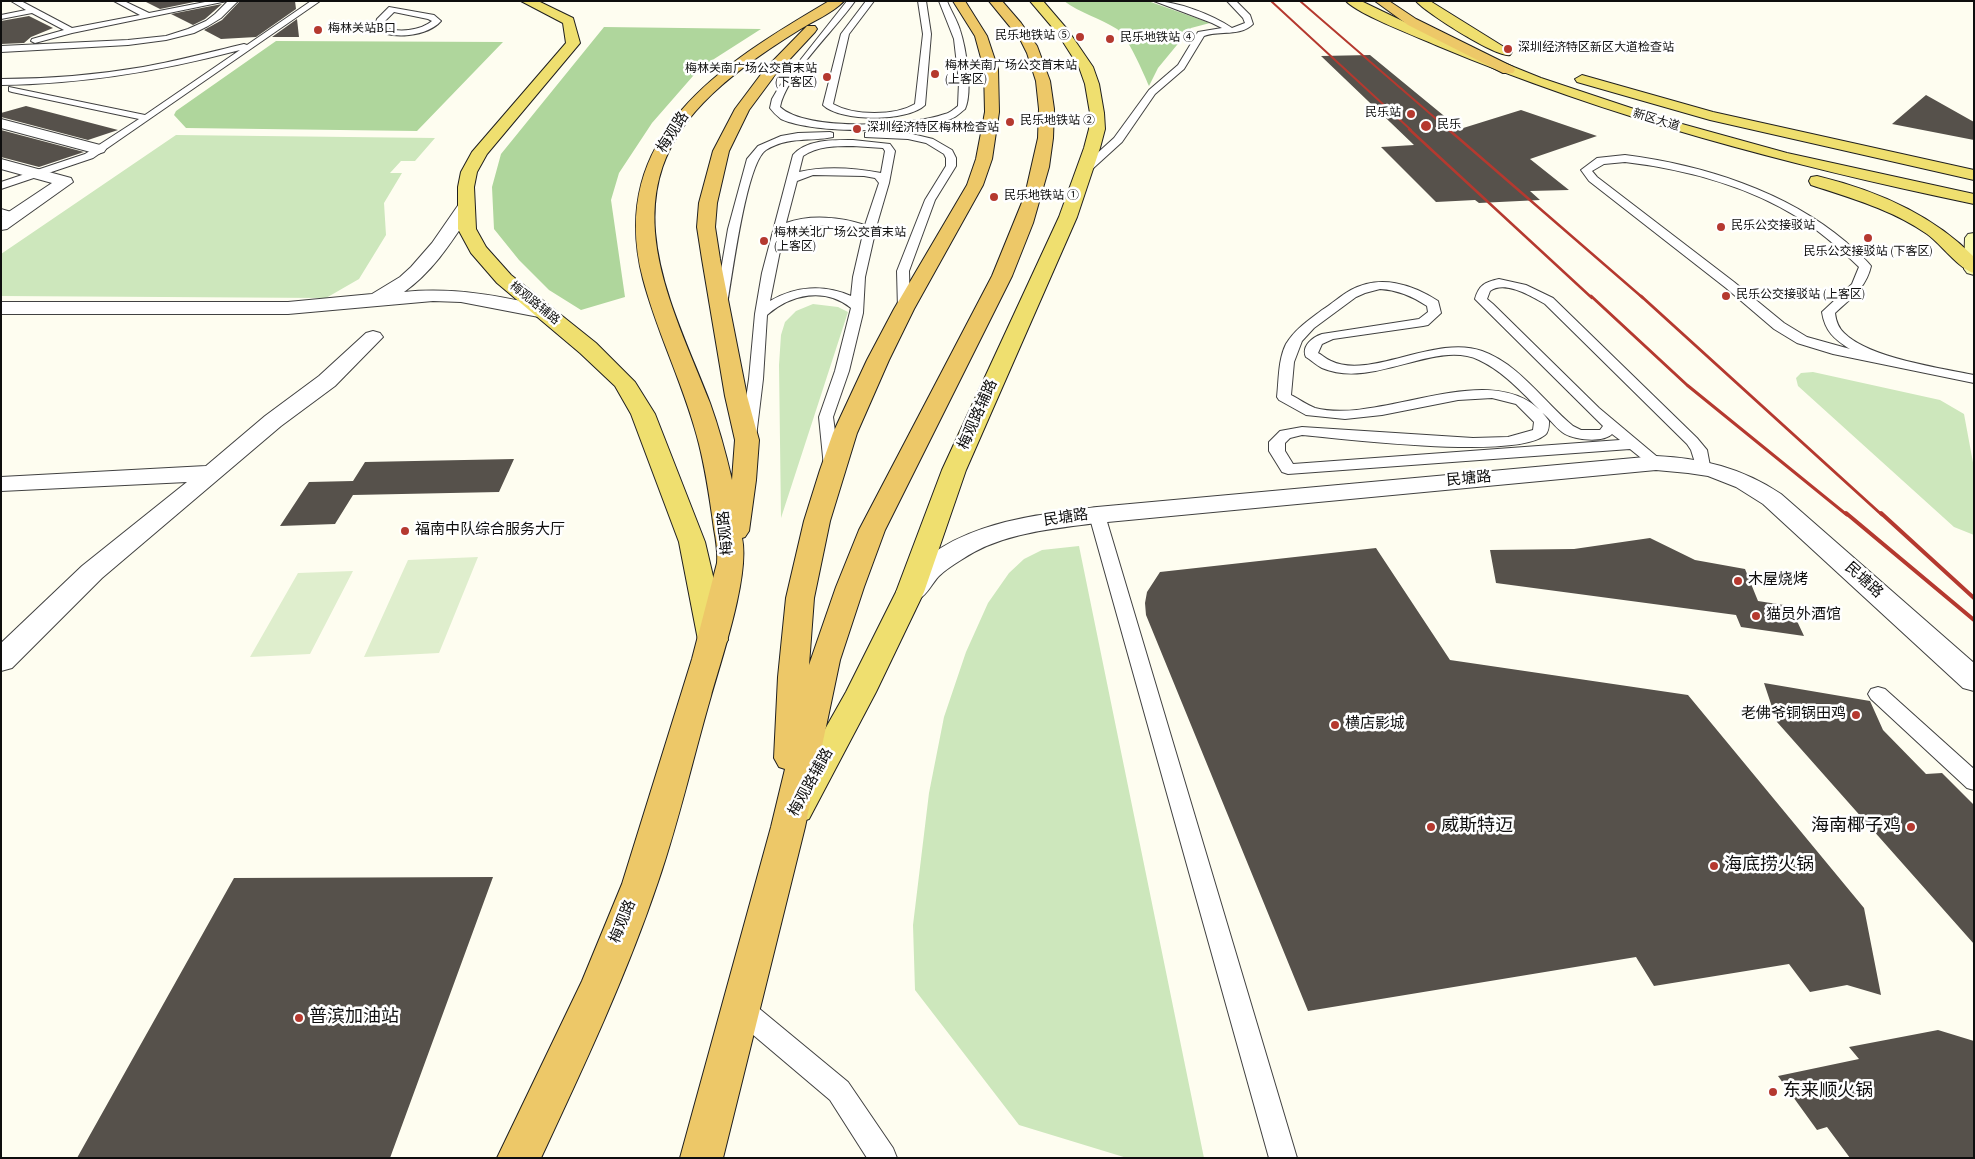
<!DOCTYPE html>
<html>
<head>
<meta charset="utf-8">
<style>
	body { margin:0 }
	#map { position:relative; width:1975px; height:1159px; overflow:hidden; background:#fefdf0; font-family:Spectral,serif }
	canvas { display:block }
	.frame { position:absolute; inset:0; border:2px solid #0e0e0e; pointer-events:none }
</style>
</head>
<body>
<div id="map">
<canvas width="1975" height="1159"></canvas>
<div class="frame"></div>
</div>
<script>
const ctx = document.querySelector('canvas').getContext('2d');
ctx.lineJoin = 'round';
function paint(path, color) {
  ctx.fillStyle = color;
  ctx.fill(path, 'evenodd');
}
function trace(path, color, width, dash) {
  ctx.strokeStyle = color;
  ctx.lineWidth = width;
  ctx.lineCap = dash ? 'butt' : 'round';
  ctx.setLineDash(dash || []);
  ctx.stroke(path);
}
function drawText(font, color, halo, rows, align = 'center') {
  ctx.font = font + ' Spectral,"Noto Sans SC",serif';
  ctx.lineWidth = 5;
  ctx.setLineDash([]);
  ctx.textBaseline = 'middle';
  ctx.strokeStyle = halo;
  ctx.fillStyle = color;
  for (const [text, x, y, turn = 0] of rows) {
    ctx.save();
    ctx.translate(x, y);
    ctx.rotate((+turn || 0) * Math.PI / 180);
    ctx.textAlign = isNaN(turn) ? turn : align;
    if (halo) ctx.strokeText(text, 0, 0);
    ctx.fillText(text, 0, 0);
    ctx.restore();
  }
}
paint(new Path2D(`
	M 176,135 L 435,138 L 415,161 L 401,161 L 390,173 L 402,173 L 384,203 L 386,235 L 359,279 L 326,298 L 1,296 L 1,254 Z
	M 813,304 L 838,307 L 848,312 L 781,518 L 779,365 L 781,335 L 785,322 L 796,311 Z
	M 1813,372 L 1940,400 L 1964,414 L 1974,468 L 1974,535 L 1954,527 L 1798,386 L 1796,378 L 1801,373 Z
	M 1079,546 L 1204,1158 L 1127,1158 L 1019,1125 L 915,990 L 913,925 L 929,793 L 944,717 L 966,652 L 988,603 L 1009,573 L 1024,559 L 1042,550 Z`), '#cde7bc');
paint(new Path2D(`
	M 1064,1 L 1148,1 L 1210,23 L 1191,28 L 1158,68 L 1149,86 C 1144,74 1127,35 1117,29 C 1100,18 1080,13 1064,1 Z
	M 604,27 L 761,29 L 700,68 L 652,123 L 619,173 L 611,200 L 625,297 L 581,310 L 549,290 L 519,260 L 494,229 L 492,187 L 501,154 Z
	M 276,41 L 503,42 L 417,131 L 186,128 L 174,115 L 176,111 Z`), '#afd69c');
paint(new Path2D(`
	M 478,557 L 439,653 L 364,657 L 408,560 Z
	M 353,571 L 310,654 L 250,657 L 298,573 Z`), '#dfeecd');
paint(new Path2D(`
	M 144,1 L 199,1 L 160,9 Z
	M 240,1 L 295,1 L 296,9 L 256,37 L 221,39 L 204,30 L 222,20 Z
	M 222,4 L 205,19 L 193,25 L 171,14 Z
	M 29,16 L 53,28 L 31,37 L 24,43 L 1,44 L 1,21 Z
	M 297,19 L 299,37 L 272,37 Z
	M 1370,55 L 1460,129 L 1521,110 L 1597,136 L 1530,159 L 1569,190 L 1530,191 L 1540,200 L 1479,203 L 1475,200 L 1436,202 L 1381,147 L 1414,145 L 1321,56 Z
	M 1926,95 L 1974,122 L 1974,140 L 1892,124 Z
	M 26,106 L 118,130 L 88,140 L 1,117 L 1,113 Z
	M 1,130 L 84,152 L 39,167 L 1,157 Z
	M 514,459 L 499,492 L 353,495 L 335,524 L 280,526 L 309,482 L 353,481 L 365,462 Z
	M 1650,538 L 1695,560 L 1745,569 L 1758,601 L 1790,606 L 1804,636 L 1741,627 L 1736,615 L 1496,583 L 1490,550 L 1574,549 Z
	M 1376,548 L 1450,660 L 1688,695 L 1864,908 L 1881,995 L 1847,985 L 1810,992 L 1789,964 L 1654,986 L 1636,957 L 1308,1011 L 1146,615 L 1145,603 L 1147,592 L 1160,572 Z
	M 1764,683 L 1870,701 L 1883,730 L 1926,774 L 1942,773 L 1974,805 L 1974,944 L 1777,722 Z
	M 493,877 L 390,1158 L 77,1158 L 234,878 Z
	M 1938,1030 L 1974,1041 L 1974,1158 L 1850,1158 L 1827,1127 L 1817,1130 L 1778,1076 L 1859,1059 L 1849,1047 Z`), '#56514b');
const service = new Path2D(`
	M 11,1 L 21,1 L 72,28 L 140,15 L 114,1 L 124,1 L 149,13 L 210,1 L 227,1 L 72,33 L 35,43 L 31,41 L 32,39 L 64,30 L 32,13 L 1,19 L 1,15 L 26,10 Z
	M 228,1 L 238,1 L 221,18 L 208,26 L 194,33 L 166,40 L 128,45 L 1,52 L 1,46 L 128,40 L 166,36 L 188,29 L 206,21 L 215,14 Z
	M 311,1 L 320,1 L 93,158 L 1,189 L 1,182 L 85,154 L 139,119 L 12,92 L 9,91 L 9,87 L 145,115 L 240,50 C 161,71 83,84 1,85 L 1,79 C 49,79 96,75 143,67 C 177,61 210,52 244,44 L 247,45 Z
	M 847,1 L 855,1 C 835,30 786,75 780,107 C 806,132 911,126 945,114 C 950,113 954,109 958,106 L 959,82 L 954,39 L 939,1 L 947,1 C 951,11 957,20 960,30 C 966,48 973,92 965,109 C 961,112 957,116 953,118 C 918,133 816,135 781,119 C 777,116 773,112 770,108 L 772,99 L 779,87 Z
	M 866,1 L 874,1 L 849,34 L 833,104 C 854,116 895,116 915,104 L 923,34 L 918,1 L 926,1 L 931,34 L 925,105 C 908,122 840,122 823,105 L 841,34 Z
	M 1154,1 C 1177,1 1213,15 1232,28 L 1245,23 L 1243,18 L 1227,1 L 1236,1 L 1250,15 L 1253,24 C 1240,37 1220,30 1204,36 L 1184,69 L 1155,94 L 1122,142 L 1089,172 L 1081,172 L 1080,170 L 1081,168 L 1114,138 L 1149,90 L 1178,65 L 1198,32 L 1222,28 L 1212,23 Z
	M 389,7 L 434,15 L 441,21 C 428,36 391,41 375,28 L 377,19 ZM 394,12 L 428,19 L 432,21 C 420,31 398,33 383,27 L 384,22 Z
	M 830,132 L 833,133 L 833,137 C 810,142 788,136 766,150 C 746,163 732,278 727,305 L 726,308 L 716,308 L 715,305 L 728,229 L 747,159 L 758,146 L 781,136 L 798,133 Z
	M 868,132 L 908,133 L 933,139 L 952,150 L 956,158 L 956,166 L 935,200 L 909,271 L 910,309 L 904,313 L 898,309 L 897,271 L 925,200 L 946,166 L 946,158 L 944,154 L 926,143 L 908,139 L 865,137 L 865,133 Z
	M 853,140 L 890,144 L 895,151 L 889,183 L 877,224 L 865,277 L 863,313 L 849,371 L 833,417 L 840,467 L 838,470 L 826,470 L 824,467 L 819,417 L 835,371 L 851,308 C 825,287 791,294 767,315 L 763,379 L 756,437 L 753,440 L 743,440 L 740,437 L 749,379 L 755,314 L 762,273 L 793,155 C 807,139 834,140 853,140 ZM 853,146 L 883,148 L 885,151 L 881,173 C 855,168 824,166 799,172 L 803,156 C 817,146 836,146 853,146 ZM 813,175 L 864,176 L 875,178 L 879,183 L 865,225 C 841,217 810,214 786,223 L 797,181 ZM 811,225 L 842,227 L 861,232 L 862,238 L 853,277 L 851,296 C 824,284 795,286 770,301 L 783,236 L 796,227 Z
	M 1625,155 C 1703,165 1786,191 1846,242 C 1854,250 1864,257 1871,266 C 1866,288 1851,298 1835,313 C 1836,321 1838,327 1844,333 C 1869,358 1940,368 1974,375 L 1974,383 L 1833,354 L 1797,343 L 1774,329 L 1726,288 L 1589,181 L 1581,170 L 1597,158 ZM 1625,162 C 1684,169 1748,186 1799,218 C 1821,232 1840,249 1859,267 L 1852,284 L 1822,312 C 1825,331 1834,339 1850,349 L 1807,337 L 1784,323 L 1734,282 L 1597,177 L 1592,171 L 1604,164 Z
	M 1,209 L 18,214 L 20,216 L 14,219 L 1,216 Z
	M 1499,279 L 1526,285 L 1553,298 L 1697,438 L 1707,450 L 1710,466 L 1707,469 L 1697,469 L 1691,450 L 1687,444 L 1545,304 C 1531,296 1505,280 1490,291 L 1487,299 L 1493,304 L 1599,408 L 1661,460 L 1664,463 L 1661,466 L 1651,466 L 1630,449 L 1288,474 L 1282,472 L 1269,451 L 1269,442 L 1280,431 L 1302,427 L 1473,438 L 1508,437 L 1533,430 L 1534,422 L 1516,404 L 1492,398 L 1458,400 L 1382,415 L 1345,419 L 1306,415 L 1279,400 L 1277,397 C 1279,380 1278,360 1286,344 C 1295,329 1309,320 1322,310 C 1332,304 1340,296 1351,290 C 1380,274 1412,284 1438,301 L 1441,313 L 1428,325 L 1423,326 L 1333,339 L 1322,344 L 1318,353 C 1322,355 1326,359 1331,361 C 1370,380 1436,334 1482,351 C 1519,364 1544,402 1573,426 L 1581,430 L 1600,430 L 1603,426 L 1475,299 C 1479,285 1485,282 1499,279 ZM 1380,289 C 1398,290 1412,296 1427,306 L 1428,312 L 1419,319 L 1322,334 C 1313,337 1301,346 1306,357 C 1311,360 1316,365 1322,368 C 1373,390 1435,339 1479,360 C 1505,372 1525,396 1546,416 C 1552,422 1558,430 1565,434 C 1576,440 1603,443 1612,434 L 1620,440 L 1293,464 L 1285,451 L 1285,443 L 1290,438 L 1302,435 C 1346,439 1515,460 1545,435 C 1549,432 1549,425 1549,421 C 1500,350 1384,426 1315,408 C 1307,405 1299,399 1291,395 L 1294,362 L 1302,341 L 1314,328 L 1356,297 L 1365,293 Z
	M 1097,510 L 1103,511 L 1105,515 L 1297,1158 L 1269,1158 L 1089,515 L 1091,511 Z
	M 1878,687 L 1885,689 L 1974,769 L 1974,790 L 1967,788 L 1871,699 L 1868,694 L 1871,689 Z
	M 741,997 L 750,1001 L 848,1082 L 893,1148 L 897,1158 L 867,1158 L 830,1100 L 732,1017 L 729,1009 L 732,1001 Z`);
const minor = new Path2D(`
	M 1,119 L 104,146 L 106,149 L 104,152 L 98,154 L 1,128 Z
	M 1,159 L 71,178 L 73,182 L 7,229 L 1,230 L 1,217 L 52,183 L 1,169 Z
	M 465,203 L 471,204 L 474,208 C 454,238 435,270 404,292 C 455,287 502,296 551,308 L 554,312 L 551,316 L 544,318 L 461,302 L 433,301 L 288,314 L 1,314 L 1,302 L 288,302 L 372,294 L 400,277 L 411,267 L 432,243 L 459,204 Z
	M 373,331 L 380,333 L 383,337 L 335,386 L 281,426 L 102,578 L 12,668 L 1,671 L 1,643 L 82,566 L 187,482 L 1,491 L 1,477 L 206,466 L 265,416 L 319,376 L 366,333 Z
	M 1656,456 C 1702,458 1742,468 1781,494 L 1974,663 L 1974,691 L 1963,688 L 1763,504 L 1736,487 L 1708,476 L 1688,473 L 1656,470 L 1097,523 C 1051,529 1000,533 961,560 C 953,565 945,570 939,576 C 933,582 927,595 919,599 C 912,602 907,600 900,599 L 896,592 C 938,525 1026,516 1097,507 Z`);
const secondary = new Path2D(`
	M 1974,233 L 1974,275 L 1967,273 L 1964,269 L 1965,238 L 1968,234 Z`);
const primary = new Path2D(`
	M 521,1 L 538,1 L 573,18 L 580,43 L 487,154 L 477,172 L 474,187 L 476,229 L 486,247 L 511,275 L 596,343 L 635,382 L 655,414 L 705,542 L 728,640 L 723,647 L 713,650 L 703,647 L 698,640 L 679,542 L 631,414 L 615,386 L 580,353 L 497,283 L 471,253 L 458,229 L 458,187 L 461,172 L 472,152 L 566,43 L 563,23 Z
	M 1030,1 L 1043,1 L 1067,29 L 1093,67 L 1099,84 L 1104,113 L 1105,129 L 1100,148 L 1077,217 L 966,470 L 924,592 L 876,692 L 809,819 L 797,823 L 785,819 L 780,809 L 846,692 L 896,592 L 942,470 L 1059,217 L 1084,148 L 1089,129 L 1090,113 L 1085,84 L 1079,67 L 1058,34 Z
	M 1346,1 L 1361,1 L 1417,28 L 1541,78 L 1664,119 L 1787,153 L 1974,194 L 1974,204 C 1788,165 1613,119 1438,46 C 1418,37 1359,15 1346,1 Z
	M 1416,1 L 1430,1 L 1512,52 L 1510,55 C 1497,58 1426,13 1416,1 Z
	M 1582,75 L 1713,112 L 1974,170 L 1974,180 L 1710,120 L 1577,82 L 1575,79 Z
	M 1817,176 C 1875,190 1932,214 1974,257 L 1974,273 C 1960,270 1940,243 1927,234 C 1893,210 1851,198 1811,185 L 1809,181 L 1811,177 Z`);
const trunk = new Path2D(`
	M 829,1 L 844,1 C 833,13 813,21 799,30 C 765,51 731,74 703,103 C 611,198 671,302 710,403 C 719,428 726,454 732,480 L 735,440 L 725,396 L 702,259 L 697,227 L 699,203 L 713,151 L 735,109 L 765,69 L 807,26 L 815,26 L 817,29 L 815,32 L 775,75 L 749,110 L 729,151 L 717,203 L 715,227 L 720,259 L 747,396 L 759,440 L 756,480 L 749,531 L 745,537 L 742,538 C 750,575 722,657 711,696 C 693,758 679,821 658,882 C 626,977 583,1068 541,1158 L 497,1158 L 582,981 L 622,884 L 692,659 L 717,563 C 718,551 716,540 714,529 C 710,500 706,472 699,444 C 685,387 658,336 643,279 C 606,135 722,64 829,1 Z
	M 953,1 L 965,1 L 987,36 L 998,69 L 999,112 L 992,159 L 983,185 L 914,309 L 889,360 L 857,433 L 830,521 L 814,598 L 809,665 L 836,587 L 859,530 L 992,276 L 1025,195 L 1038,138 L 1039,109 L 1036,81 L 1027,53 L 1020,39 L 989,1 L 1002,1 L 1021,23 L 1037,46 L 1050,81 L 1054,109 L 1053,138 L 1049,167 L 1033,223 L 1012,276 L 885,530 L 864,587 L 840,660 L 805,827 L 723,1158 L 680,1158 L 771,827 L 785,769 L 779,767 L 774,758 L 778,677 L 786,598 L 804,521 L 820,470 L 833,433 L 867,360 L 894,309 L 967,185 L 976,159 L 985,112 L 984,69 L 975,36 Z
	M 1375,1 L 1389,1 L 1416,19 L 1513,67 L 1515,70 L 1513,73 L 1503,73 L 1408,25 Z`);
trace(service, '#414141', 2);
trace(minor, '#414141', 2);
trace(secondary, '#303030', 2);
trace(primary, '#1f1f1f', 2);
trace(trunk, '#1f1f1f', 2);
paint(service, '#fff');
paint(minor, '#fff');
paint(secondary, '#f9fab0');
paint(primary, '#efdf6f');
paint(trunk, '#edc868');
trace(new Path2D(`
	M 1271,1 L 1411,130
	M 1300,1 L 1449,130`), '#b5392f', 2);
trace(new Path2D(`
	M 1409,129 L 1592,298
	M 1448,129 L 1643,298`), '#b5392f', 2.5);
trace(new Path2D(`
	M 1591,296 L 1687,385 L 1847,515
	M 1641,296 L 1882,515`), '#b5392f', 3);
trace(new Path2D(`
	M 1846,513 L 1974,620
	M 1881,513 L 1974,598`), '#b5392f', 4);
for (const [x, y, r, color] of [
	[318,30,5,"#b5392f"],
	[1080,37,5,"#b5392f"],
	[1110,39,5,"#b5392f"],
	[1508,49,5,"#b5392f"],
	[935,74,5,"#b5392f"],
	[827,77,5,"#b5392f"],
	[1411,114,5,"#b5392f"],
	[1010,122,5,"#b5392f"],
	[1426,126,6,"#b5392f"],
	[857,129,5,"#b5392f"],
	[994,197,5,"#b5392f"],
	[1721,227,5,"#b5392f"],
	[1868,238,5,"#b5392f"],
	[764,241,5,"#b5392f"],
	[1726,296,5,"#b5392f"],
	[405,531,5,"#b5392f"],
	[1738,581,5,"#b5392f"],
	[1756,616,5,"#b5392f"],
	[1856,715,5,"#b5392f"],
	[1335,725,5,"#b5392f"],
	[1431,827,5,"#b5392f"],
	[1911,827,5,"#b5392f"],
	[1714,866,5,"#b5392f"],
	[299,1018,5,"#b5392f"],
	[1773,1092,5,"#b5392f"]
]) {
  const dot = new Path2D();
  dot.arc(x, y, r, 0, 2 * Math.PI);
  ctx.fillStyle = color;
  ctx.fill(dot);
  trace(dot, '#fff', 2);
}
drawText('12px', '#0e0e0e', '#fff', [
	["梅林关站B口",328,30],
	["民乐地铁站 ⑤",1070,37,"right"],
	["民乐地铁站 ④",1120,39],
	["深圳经济特区新区大道检查站",1518,49],
	["梅林关南广场公交首末站",945,67],
	["(上客区)",945,81],
	["梅林关南广场公交首末站",817,70,"right"],
	["(下客区)",817,84,"right"],
	["民乐站",1401,114,"right"],
	["民乐地铁站 ②",1020,122],
	["民乐",1437,126],
	["深圳经济特区梅林检查站",867,129],
	["民乐地铁站 ①",1004,197],
	["民乐公交接驳站",1731,227],
	["梅林关北广场公交首末站",774,234],
	["(上客区)",774,248],
	["民乐公交接驳站 (下客区)",1868,253,"center"],
	["民乐公交接驳站 (上客区)",1736,296]
], 'left');
drawText('12px', '#0e0e0e', '#fff', [
	["新区大道",1656,121,17],
	["梅观路辅路",534,304,39]
]);
drawText('15px', '#0e0e0e', '#fff', [
	["梅观路",674,133,-57],
	["梅观路辅路",979,415,-66],
	["民塘路",1469,480,-5],
	["民塘路",1066,519,-8],
	["梅观路",727,533,-96],
	["民塘路",1863,581,42],
	["梅观路辅路",812,783,-61],
	["梅观路",624,922,-68]
]);
drawText('15px', '#0e0e0e', '#fff', [
	["福南中队综合服务大厅",415,531],
	["木屋烧烤",1748,581],
	["猫员外酒馆",1766,616],
	["老佛爷铜锅田鸡",1846,715,"right"],
	["横店影城",1345,725]
], 'left');
drawText('18px', '#0e0e0e', '#fff', [
	["威斯特迈",1441,827],
	["海南椰子鸡",1901,827,"right"],
	["海底捞火锅",1724,866],
	["普滨加油站",309,1018],
	["东来顺火锅",1783,1092]
], 'left');
</script>
</body>
</html>
